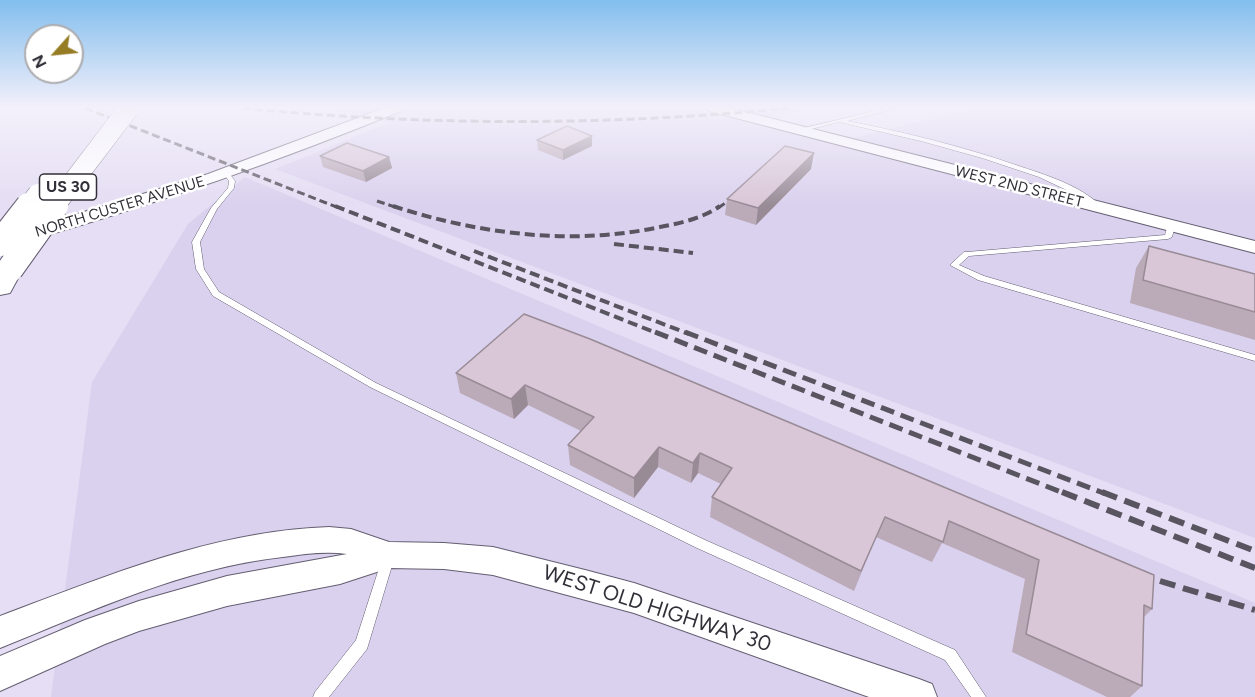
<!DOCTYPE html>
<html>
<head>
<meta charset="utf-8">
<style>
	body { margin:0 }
	#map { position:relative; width:1255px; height:697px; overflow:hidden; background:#e5def4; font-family:Figtree,sans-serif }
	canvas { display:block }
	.north { position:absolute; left:24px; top:24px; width:60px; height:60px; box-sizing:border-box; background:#fff; border:2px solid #adacaf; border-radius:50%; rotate:243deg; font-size:16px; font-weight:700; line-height:24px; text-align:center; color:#312f37 }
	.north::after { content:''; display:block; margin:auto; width:21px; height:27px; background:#967d25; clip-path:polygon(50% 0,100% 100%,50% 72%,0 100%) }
</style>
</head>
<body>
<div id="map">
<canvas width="1255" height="697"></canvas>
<div class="north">N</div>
</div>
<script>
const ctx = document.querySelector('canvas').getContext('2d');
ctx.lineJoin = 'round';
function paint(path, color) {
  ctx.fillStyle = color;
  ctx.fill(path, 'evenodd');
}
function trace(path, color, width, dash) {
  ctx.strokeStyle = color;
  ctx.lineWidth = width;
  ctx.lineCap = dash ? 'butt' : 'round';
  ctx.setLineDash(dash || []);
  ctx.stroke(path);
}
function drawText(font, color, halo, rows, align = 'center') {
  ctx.font = font + ' Figtree,sans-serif';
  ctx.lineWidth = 5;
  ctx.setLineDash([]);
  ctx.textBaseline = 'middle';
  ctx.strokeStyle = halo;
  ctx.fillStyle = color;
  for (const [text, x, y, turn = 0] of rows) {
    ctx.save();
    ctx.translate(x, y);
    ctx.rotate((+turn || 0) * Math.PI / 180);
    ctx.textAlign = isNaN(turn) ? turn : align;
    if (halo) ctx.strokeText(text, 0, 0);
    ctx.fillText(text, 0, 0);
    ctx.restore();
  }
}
paint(new Path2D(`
	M 334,108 L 803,108 L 779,119 L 853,138 L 976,108 L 1255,108 L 1255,538 L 275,169 L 388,123 Z
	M 245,177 L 1255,603 L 1255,697 L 51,697 L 92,382 L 188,224 Z`), '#dad1ee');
const service = new Path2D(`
	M 887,108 L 897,108 L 847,121 C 904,132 961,146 1016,165 C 1046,175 1080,185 1102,207 L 1099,209 L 1097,208 L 1075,194 L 1039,177 L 982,158 L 921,141 L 839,122 L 799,132 L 796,130 Z
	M 225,173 L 229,173 L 235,181 L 234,188 L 217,209 L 200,242 L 204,269 L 219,292 L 376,383 L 705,540 L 955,650 L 986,697 L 971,697 L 945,660 L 697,548 L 370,387 L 213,296 L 196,269 L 192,242 L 211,208 L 228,188 L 229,181 L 224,174 Z
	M 1168,224 L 1171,224 L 1175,226 L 1172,237 L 1168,239 L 969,256 L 959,265 L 984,276 L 1255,355 L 1255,361 L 978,280 L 950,265 L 964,252 L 967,252 L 1165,235 Z
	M 388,554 L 392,555 L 394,559 L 367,649 L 329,697 L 313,697 L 315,692 L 356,640 L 382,559 L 384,555 Z`);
const tertiary = new Path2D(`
	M 384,108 L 403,108 L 401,111 C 281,160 159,203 34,239 L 22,239 L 19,235 L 22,231 L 208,174 Z
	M 707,108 L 730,108 L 1255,241 L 1255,253 L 709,111 Z
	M 329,527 L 351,529 L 389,542 L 444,543 L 493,547 L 585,570 L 634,583 L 919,679 L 932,684 L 937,697 L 869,697 L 634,613 L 493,575 L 444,569 L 389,568 L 340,584 L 227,606 L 139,631 L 105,644 L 0,691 L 0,656 L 85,620 L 139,601 L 227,576 L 347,554 C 326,551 304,554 283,557 C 183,568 92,611 0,648 L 0,616 C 107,576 213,531 329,527 Z`);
const trunk = new Path2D(`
	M 10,261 L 19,263 L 23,269 L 10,293 L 0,295 L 0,265 Z`);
trace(service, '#645e71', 1);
trace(tertiary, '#645e71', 2);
trace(trunk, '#645e71', 2);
paint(service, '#fff');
paint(tertiary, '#fff');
paint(trunk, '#fff');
trace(new Path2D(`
	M 85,108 L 339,208
	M 243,108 C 426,126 606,126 789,108
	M 377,201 L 398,208
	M 718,208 L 739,194`), '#585560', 3, [8, 4]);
trace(new Path2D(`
	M 335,206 L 659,334
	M 393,206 C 478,234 572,246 660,227 C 681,223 703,218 720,206
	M 614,244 L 693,253
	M 474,251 L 689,334`), '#585560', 4, [10, 5]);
trace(new Path2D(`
	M 655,332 L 1066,494
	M 685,332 L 1106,494`), '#585560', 5, [14, 7]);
trace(new Path2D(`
	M 1062,492 L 1255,568
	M 1102,492 L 1255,551
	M 1137,574 L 1255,610`), '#585560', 6, [16, 8]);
const trunkBridgeFar1 = new Path2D(`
	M 27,208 L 38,194
	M 53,208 L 129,108`);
const trunkBridge = new Path2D(`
	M 0,243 L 29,206
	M 10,269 L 55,206`);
trace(trunkBridgeFar1, '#645e71', 21, []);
trace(trunkBridge, '#645e71', 28, []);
trace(trunkBridgeFar1, '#fff', 20);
trace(trunkBridge, '#fff', 26);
paint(new Path2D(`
	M 592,136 L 592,146 L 563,160 L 538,150 L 537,140 Z
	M 320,156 L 389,157 L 392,168 L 366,182 L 323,167 Z
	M 811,169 L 756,225 L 725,215 L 727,199 Z
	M 1149,246 L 1255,274 L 1255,340 L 1130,303 L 1136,268 Z
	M 524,314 L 1152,609 L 1144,617 L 1142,686 L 1130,697 L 1107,697 L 1012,652 L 1025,579 L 942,543 L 932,562 L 876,537 L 854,591 L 710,517 L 712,497 L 721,484 L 698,473 L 691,483 L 658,467 L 634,498 L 570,465 L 568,445 L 581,431 L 528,405 L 514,419 L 460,393 L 456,373 Z`), '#bbaab8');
paint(new Path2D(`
	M 592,136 L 592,146 L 563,160 L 563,150 Z
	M 814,153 L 811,169 L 756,225 L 758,208 Z
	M 389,157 L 392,168 L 366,182 L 363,171 Z
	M 525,385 L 528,405 L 514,419 L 511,399 Z
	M 659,447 L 658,467 L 634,498 L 634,478 Z
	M 700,453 L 698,473 L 691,483 L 693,463 Z`), '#988b96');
const building = new Path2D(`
	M 567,126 L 592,136 L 563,150 L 537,140 Z
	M 347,143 L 389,157 L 363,171 L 320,156 Z
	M 785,146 L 814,153 L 758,208 L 727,199 Z
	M 1149,246 L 1255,274 L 1255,312 L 1143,280 Z
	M 524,314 L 590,339 L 1154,575 L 1152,609 L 1144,605 L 1142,686 L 1026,634 L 1039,560 L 949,521 L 943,542 L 885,517 L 861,571 L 712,497 L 732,468 L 700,453 L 693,463 L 659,447 L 634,478 L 568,445 L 594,417 L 525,385 L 511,399 L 456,373 Z`);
paint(building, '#d9c6d6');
trace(building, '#988b96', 1.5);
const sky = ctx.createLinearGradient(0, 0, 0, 206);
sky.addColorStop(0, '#82beee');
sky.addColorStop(0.52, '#f3f0fa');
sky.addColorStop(1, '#f3f0fa00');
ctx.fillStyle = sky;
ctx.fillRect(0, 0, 1255, 206);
drawText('15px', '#312f37', '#fff', [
	["WEST 2ND STREET",1019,187,14],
	["NORTH CUSTER AVENUE",120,207,-17]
]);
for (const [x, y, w] of [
	[68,187,57]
]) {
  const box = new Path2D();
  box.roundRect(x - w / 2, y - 13, w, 26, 4.5);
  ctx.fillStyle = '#fff';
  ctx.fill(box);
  trace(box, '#312f37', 1.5);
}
drawText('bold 16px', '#312f37', null, [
	["US 30",68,187]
]);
drawText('21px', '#312f37', '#fff', [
	["WEST OLD HIGHWAY 30",657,609,18]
]);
</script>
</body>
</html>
